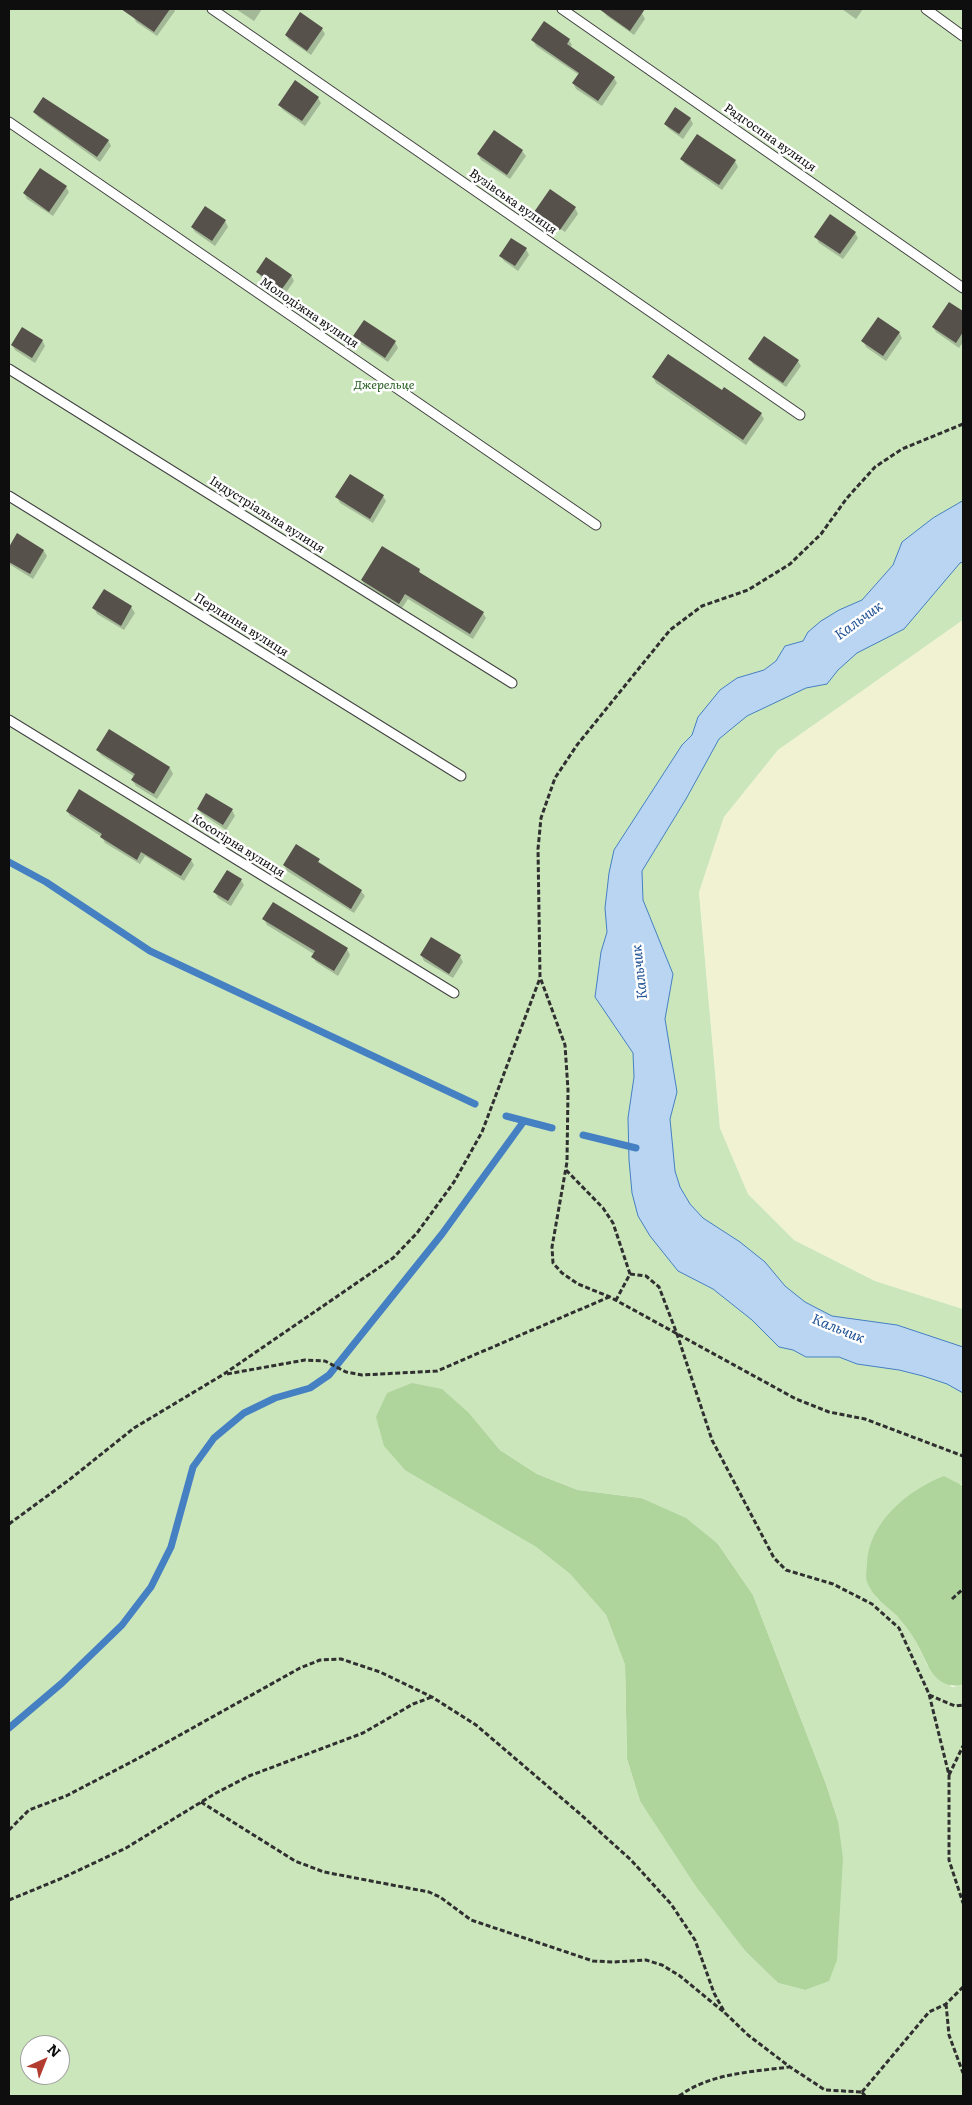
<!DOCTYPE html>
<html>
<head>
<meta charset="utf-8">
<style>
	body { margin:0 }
	#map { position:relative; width:972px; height:2105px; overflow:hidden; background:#fefdf0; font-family:Literata,serif }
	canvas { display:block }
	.frame { position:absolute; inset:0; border:10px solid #0e0e0e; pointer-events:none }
	.north { position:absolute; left:20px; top:2035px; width:50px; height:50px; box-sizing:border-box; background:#fff; border:1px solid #9f9f9f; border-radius:50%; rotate:44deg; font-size:14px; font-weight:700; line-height:20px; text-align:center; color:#0e0e0e }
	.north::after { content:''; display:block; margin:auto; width:18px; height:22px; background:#b33c31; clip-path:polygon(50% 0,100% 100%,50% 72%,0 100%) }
</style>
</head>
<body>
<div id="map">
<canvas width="972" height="2105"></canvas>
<div class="frame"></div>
<div class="north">N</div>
</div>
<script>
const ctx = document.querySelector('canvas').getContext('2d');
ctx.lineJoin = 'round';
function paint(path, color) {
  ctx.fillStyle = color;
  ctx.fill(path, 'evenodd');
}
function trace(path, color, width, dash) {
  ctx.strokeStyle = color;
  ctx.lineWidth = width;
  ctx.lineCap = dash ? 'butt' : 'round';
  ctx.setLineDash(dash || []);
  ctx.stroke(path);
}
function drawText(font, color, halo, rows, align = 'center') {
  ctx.font = font + ' Literata,serif';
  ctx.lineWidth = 5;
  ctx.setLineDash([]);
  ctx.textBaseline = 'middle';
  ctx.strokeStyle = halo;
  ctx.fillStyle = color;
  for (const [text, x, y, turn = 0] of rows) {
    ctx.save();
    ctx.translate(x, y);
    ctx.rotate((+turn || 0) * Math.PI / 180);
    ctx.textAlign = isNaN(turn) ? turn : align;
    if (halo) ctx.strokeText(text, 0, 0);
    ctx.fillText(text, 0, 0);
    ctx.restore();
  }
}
paint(new Path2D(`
	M 963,620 L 963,1309 L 875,1281 L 794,1240 L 748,1194 L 720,1128 L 699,891 L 724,817 L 778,750 Z`), '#f1f2d2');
paint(new Path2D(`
	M 9,9 L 963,9 L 963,620 L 778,750 L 724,817 L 699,892 L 720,1128 L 748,1194 L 794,1240 L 875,1281 L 963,1309 L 963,1486 L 961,1484 L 876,1597 L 899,1618 L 915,1639 L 927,1665 L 952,1687 L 963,1685 L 963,2096 L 9,2096 ZM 470,1414 L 500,1450 L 537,1474 L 578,1490 L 641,1498 L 718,1544 L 753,1595 L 826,1784 L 838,1821 L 805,1990 L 778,1983 L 746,1952 L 640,1801 L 627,1759 L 625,1665 L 606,1615 L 570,1574 L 536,1547 L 406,1471 ZM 30,2045 L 60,2045 L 60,2075 L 30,2075 Z`), '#cce6bc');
paint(new Path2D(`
	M 412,1383 L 442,1389 L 470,1414 L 500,1450 L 537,1474 L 578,1490 L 641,1498 L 686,1518 L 718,1544 L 753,1595 L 826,1784 L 838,1821 L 843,1858 L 837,1960 L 829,1981 L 805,1990 L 778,1983 L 746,1952 L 695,1885 L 640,1801 L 627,1759 L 625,1665 L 606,1615 L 570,1574 L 536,1547 L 406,1471 L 384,1446 L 376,1417 L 387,1393 Z
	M 944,1476 L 963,1486 L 963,1685 C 929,1691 927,1655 911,1634 C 907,1628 902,1622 897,1616 C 886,1606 873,1597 867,1582 C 865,1577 867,1569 867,1563 C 869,1522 908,1490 944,1476 Z`), '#afd59d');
const water = new Path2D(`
	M 963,501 L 963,562 L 960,563 L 904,629 L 857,653 L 838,670 L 827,684 L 806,688 L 747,716 L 719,739 L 686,799 L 642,871 L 643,900 L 673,974 L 665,1019 L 677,1092 L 670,1119 L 675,1171 L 680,1187 L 690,1204 L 703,1218 L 740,1242 L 765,1262 L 785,1286 L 805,1302 L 832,1316 L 897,1325 L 963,1347 L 963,1393 L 947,1384 L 923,1376 L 899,1370 L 857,1364 L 839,1357 L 806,1357 L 793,1350 L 779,1347 L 752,1320 L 713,1289 L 678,1271 L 650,1236 L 638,1216 L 632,1193 L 629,1160 L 628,1118 L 634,1077 L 633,1053 L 595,997 L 601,952 L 607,932 L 605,908 L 609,873 L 614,850 L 682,745 L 692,735 L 698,717 L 720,690 L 737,678 L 764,670 L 776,661 L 785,646 L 803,641 L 808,632 L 821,621 L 839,610 L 862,600 L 893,565 L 902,542 L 933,518 Z`);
paint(water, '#b9d5f1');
trace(water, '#4580c3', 1);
paint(new Path2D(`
	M 138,9 L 174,9 L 175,11 L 157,36 L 136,22 L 133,16 Z
	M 236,9 L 262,9 L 254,21 Z
	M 605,9 L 635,9 L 642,13 L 645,19 L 634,35 L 607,16 L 603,11 Z
	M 842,9 L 863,9 L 856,19 Z
	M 322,29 L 325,34 L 311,55 L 289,40 L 286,35 Z
	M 533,40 L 569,40 L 572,45 L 570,48 L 614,78 L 617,83 L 602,106 L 576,89 L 573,83 L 579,75 L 536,46 Z
	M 318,98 L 321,103 L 305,126 L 283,110 L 279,105 Z
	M 34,112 L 108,140 L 111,146 L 100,162 L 38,117 Z
	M 690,118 L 693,124 L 683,139 L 669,129 L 665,124 Z
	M 494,132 L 522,151 L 526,156 L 510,179 L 481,160 L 478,154 Z
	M 681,159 L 735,161 L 738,167 L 722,190 L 685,164 Z
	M 66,187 L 69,192 L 53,216 L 27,199 L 24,193 Z
	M 205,208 L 225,221 L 228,227 L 215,246 L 195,232 L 192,227 Z
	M 575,208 L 578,214 L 565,232 L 538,214 L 538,217 L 564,235 L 539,218 L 536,212 Z
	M 855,233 L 858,238 L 843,259 L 819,243 L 816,237 Z
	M 526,249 L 529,255 L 518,271 L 504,261 L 501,256 Z
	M 258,272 L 291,275 L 294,281 L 285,294 L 261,277 Z
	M 949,303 L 963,313 L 963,342 L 959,348 L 936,332 L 933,327 Z
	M 899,332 L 902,338 L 886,361 L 866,347 L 863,341 Z
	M 354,336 L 395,342 L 398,348 L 388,362 L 358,342 Z
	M 42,340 L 45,346 L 35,363 L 15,350 L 12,345 Z
	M 750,359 L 798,361 L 801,366 L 786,387 L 753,364 Z
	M 653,377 L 761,414 L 764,419 L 746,445 L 656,383 Z
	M 383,496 L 386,501 L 373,523 L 340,503 L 337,497 Z
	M 18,535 L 44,551 L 47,556 L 33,579 L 9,564 L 9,549 Z
	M 419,570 L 422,576 L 483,613 L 486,618 L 473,639 L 408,599 L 402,608 L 365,586 L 362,580 Z
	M 104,591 L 131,607 L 135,613 L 124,630 L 97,614 L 94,608 Z
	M 109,731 L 170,768 L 173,774 L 157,799 L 136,786 L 132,780 L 135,777 L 101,755 L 97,750 Z
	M 198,809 L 232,810 L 235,816 L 226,830 L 202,814 Z
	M 67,811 L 191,860 L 194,865 L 184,881 L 145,856 L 140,864 L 105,843 L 102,837 L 70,816 Z
	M 296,846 L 361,891 L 365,896 L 354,913 L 287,871 L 284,865 Z
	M 241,880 L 244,885 L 231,906 L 218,898 L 215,892 Z
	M 273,904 L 347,949 L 350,955 L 338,976 L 316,962 L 313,957 L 314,954 L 267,925 L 264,919 Z
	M 421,955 L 460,956 L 463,962 L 453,978 L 424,961 Z`), '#0003');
trace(new Path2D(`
	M 9,862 L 46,882 L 150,951 L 475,1104
	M 506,1116 L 552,1128
	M 583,1135 L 636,1148
	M 9,1728 L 62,1683 L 122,1625 L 151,1587 L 171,1547 L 193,1467 L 214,1438 L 244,1413 L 275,1398 L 310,1388 L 329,1375 L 442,1234 L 524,1121`), '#4580c3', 7);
paint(new Path2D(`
	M 121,9 L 170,9 L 154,32 Z
	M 599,9 L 645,9 L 630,31 Z
	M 300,12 L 323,28 L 307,51 L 285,35 Z
	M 544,21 L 570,39 L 567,44 L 615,77 L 598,101 L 572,83 L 579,73 L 531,40 Z
	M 295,80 L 319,97 L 302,121 L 278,105 Z
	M 43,97 L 109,140 L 97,157 L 33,112 Z
	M 675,107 L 691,118 L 679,134 L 664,124 Z
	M 494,130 L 523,150 L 507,175 L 477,154 Z
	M 697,134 L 736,160 L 719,185 L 680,159 Z
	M 40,168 L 67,186 L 49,212 L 23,193 Z
	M 550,189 L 576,207 L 560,230 L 534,212 Z
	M 205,206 L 226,220 L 212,241 L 191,227 Z
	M 830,214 L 856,232 L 840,254 L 814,237 Z
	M 511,238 L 527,248 L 515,266 L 499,256 Z
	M 266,257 L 292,275 L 282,289 L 256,272 Z
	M 949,302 L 963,311 L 963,332 L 956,343 L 932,327 Z
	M 878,317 L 900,332 L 883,356 L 861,341 Z
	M 364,320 L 396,341 L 385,358 L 353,336 Z
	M 22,327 L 43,340 L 32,358 L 11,345 Z
	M 764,336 L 799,360 L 783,383 L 748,359 Z
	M 668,354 L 722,390 L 724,387 L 762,413 L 743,440 L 652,377 Z
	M 350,474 L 384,495 L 370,519 L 335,497 Z
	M 17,533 L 44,550 L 30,574 L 9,562 L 9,547 Z
	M 382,546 L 420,569 L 419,572 L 484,612 L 470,634 L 405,594 L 399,604 L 361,580 Z
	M 104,589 L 132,606 L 121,626 L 92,608 Z
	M 109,729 L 170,767 L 154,794 L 131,780 L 135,774 L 96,750 Z
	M 79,789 L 192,859 L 181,876 L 141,852 L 137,860 L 100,837 L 102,834 L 66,811 Z
	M 206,793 L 233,809 L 223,825 L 197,809 Z
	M 296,844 L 320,859 L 318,862 L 362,890 L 351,909 L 283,865 Z
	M 227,870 L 242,879 L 228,901 L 213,892 Z
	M 273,902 L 348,948 L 334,971 L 311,957 L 315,951 L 262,919 Z
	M 431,937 L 461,955 L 449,974 L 420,955 Z`), '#56514b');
const lane = new Path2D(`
	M 212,9 L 800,415
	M 562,9 L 963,288
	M 926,9 L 963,36
	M 9,122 L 596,525
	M 9,369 L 512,683
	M 9,496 L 461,776
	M 9,720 L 454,993`);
trace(lane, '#414141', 11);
trace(new Path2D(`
	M 963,424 L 902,449 L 875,467 L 847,498 L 821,534 L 790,564 L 748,590 L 702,606 L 670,630 L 577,745 L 555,778 L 541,818 L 538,849 L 540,977 L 565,1045 L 568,1090 L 567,1162 L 552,1247 L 553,1263 L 562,1273 L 578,1284 L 610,1297 L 796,1399 L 829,1412 L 865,1419 L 963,1456
	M 566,1170 L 603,1208 L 613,1223 L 630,1274 L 616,1300
	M 630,1274 L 646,1276 L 659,1287 L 677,1334 L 712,1440 L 774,1558 L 786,1570 L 833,1584 L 872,1604 L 899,1628 L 929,1694 L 949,1775 L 949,1860 L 963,1903
	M 227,1374 L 305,1360 L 325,1361 L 346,1372 L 362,1375 L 437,1371 L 609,1297
	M 9,1524 L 69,1480 L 134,1428 L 224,1374 L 393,1258 L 417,1233 L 454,1182 L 482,1132 L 540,978
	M 952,1599 L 963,1589
	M 929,1695 L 955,1706 L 963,1705
	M 949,1775 L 963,1746
	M 201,1802 L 295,1861 L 324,1872 L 429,1892 L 440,1897 L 471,1920 L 593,1961 L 613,1962 L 646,1960 L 662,1965 L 680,1976 L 725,2013 L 748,2035 L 790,2067 L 825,2090 L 862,2092
	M 9,1830 L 29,1810 L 66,1796 L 137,1759 L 300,1668 L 320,1660 L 341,1659 L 380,1672 L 432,1697 L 476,1725 L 579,1813 L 631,1860 L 671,1904 L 695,1940 L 714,1993 L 725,2013
	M 9,1900 L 60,1879 L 126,1848 L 216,1793 L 249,1776 L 363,1733 L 413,1704 L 432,1697
	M 946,2004 L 949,2035 L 963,2073
	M 862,2092 L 929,2012 L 946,2004 L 963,1987
	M 862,2092 L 865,2096
	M 679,2096 C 711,2073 751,2072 789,2067`), '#303030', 3, [5, 2.5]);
trace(lane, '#fff', 9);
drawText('12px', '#0e0e0e', '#fff', [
	["Радгоспна вулиця",770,138,35],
	["Вузівська вулиця",513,202,35],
	["Молодіжна вулиця",309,313,34],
	["Індустріальна вулиця",267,515,32],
	["Перлинна вулиця",241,625,32],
	["Косогірна вулиця",238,846,32]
]);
drawText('italic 12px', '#286123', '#fff', [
	["Джерельце",384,385]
]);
drawText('italic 14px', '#215396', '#fff', [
	["Кальчик",859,621,-36],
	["Кальчик",640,972,-96],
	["Кальчик",838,1329,22]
]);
</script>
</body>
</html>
